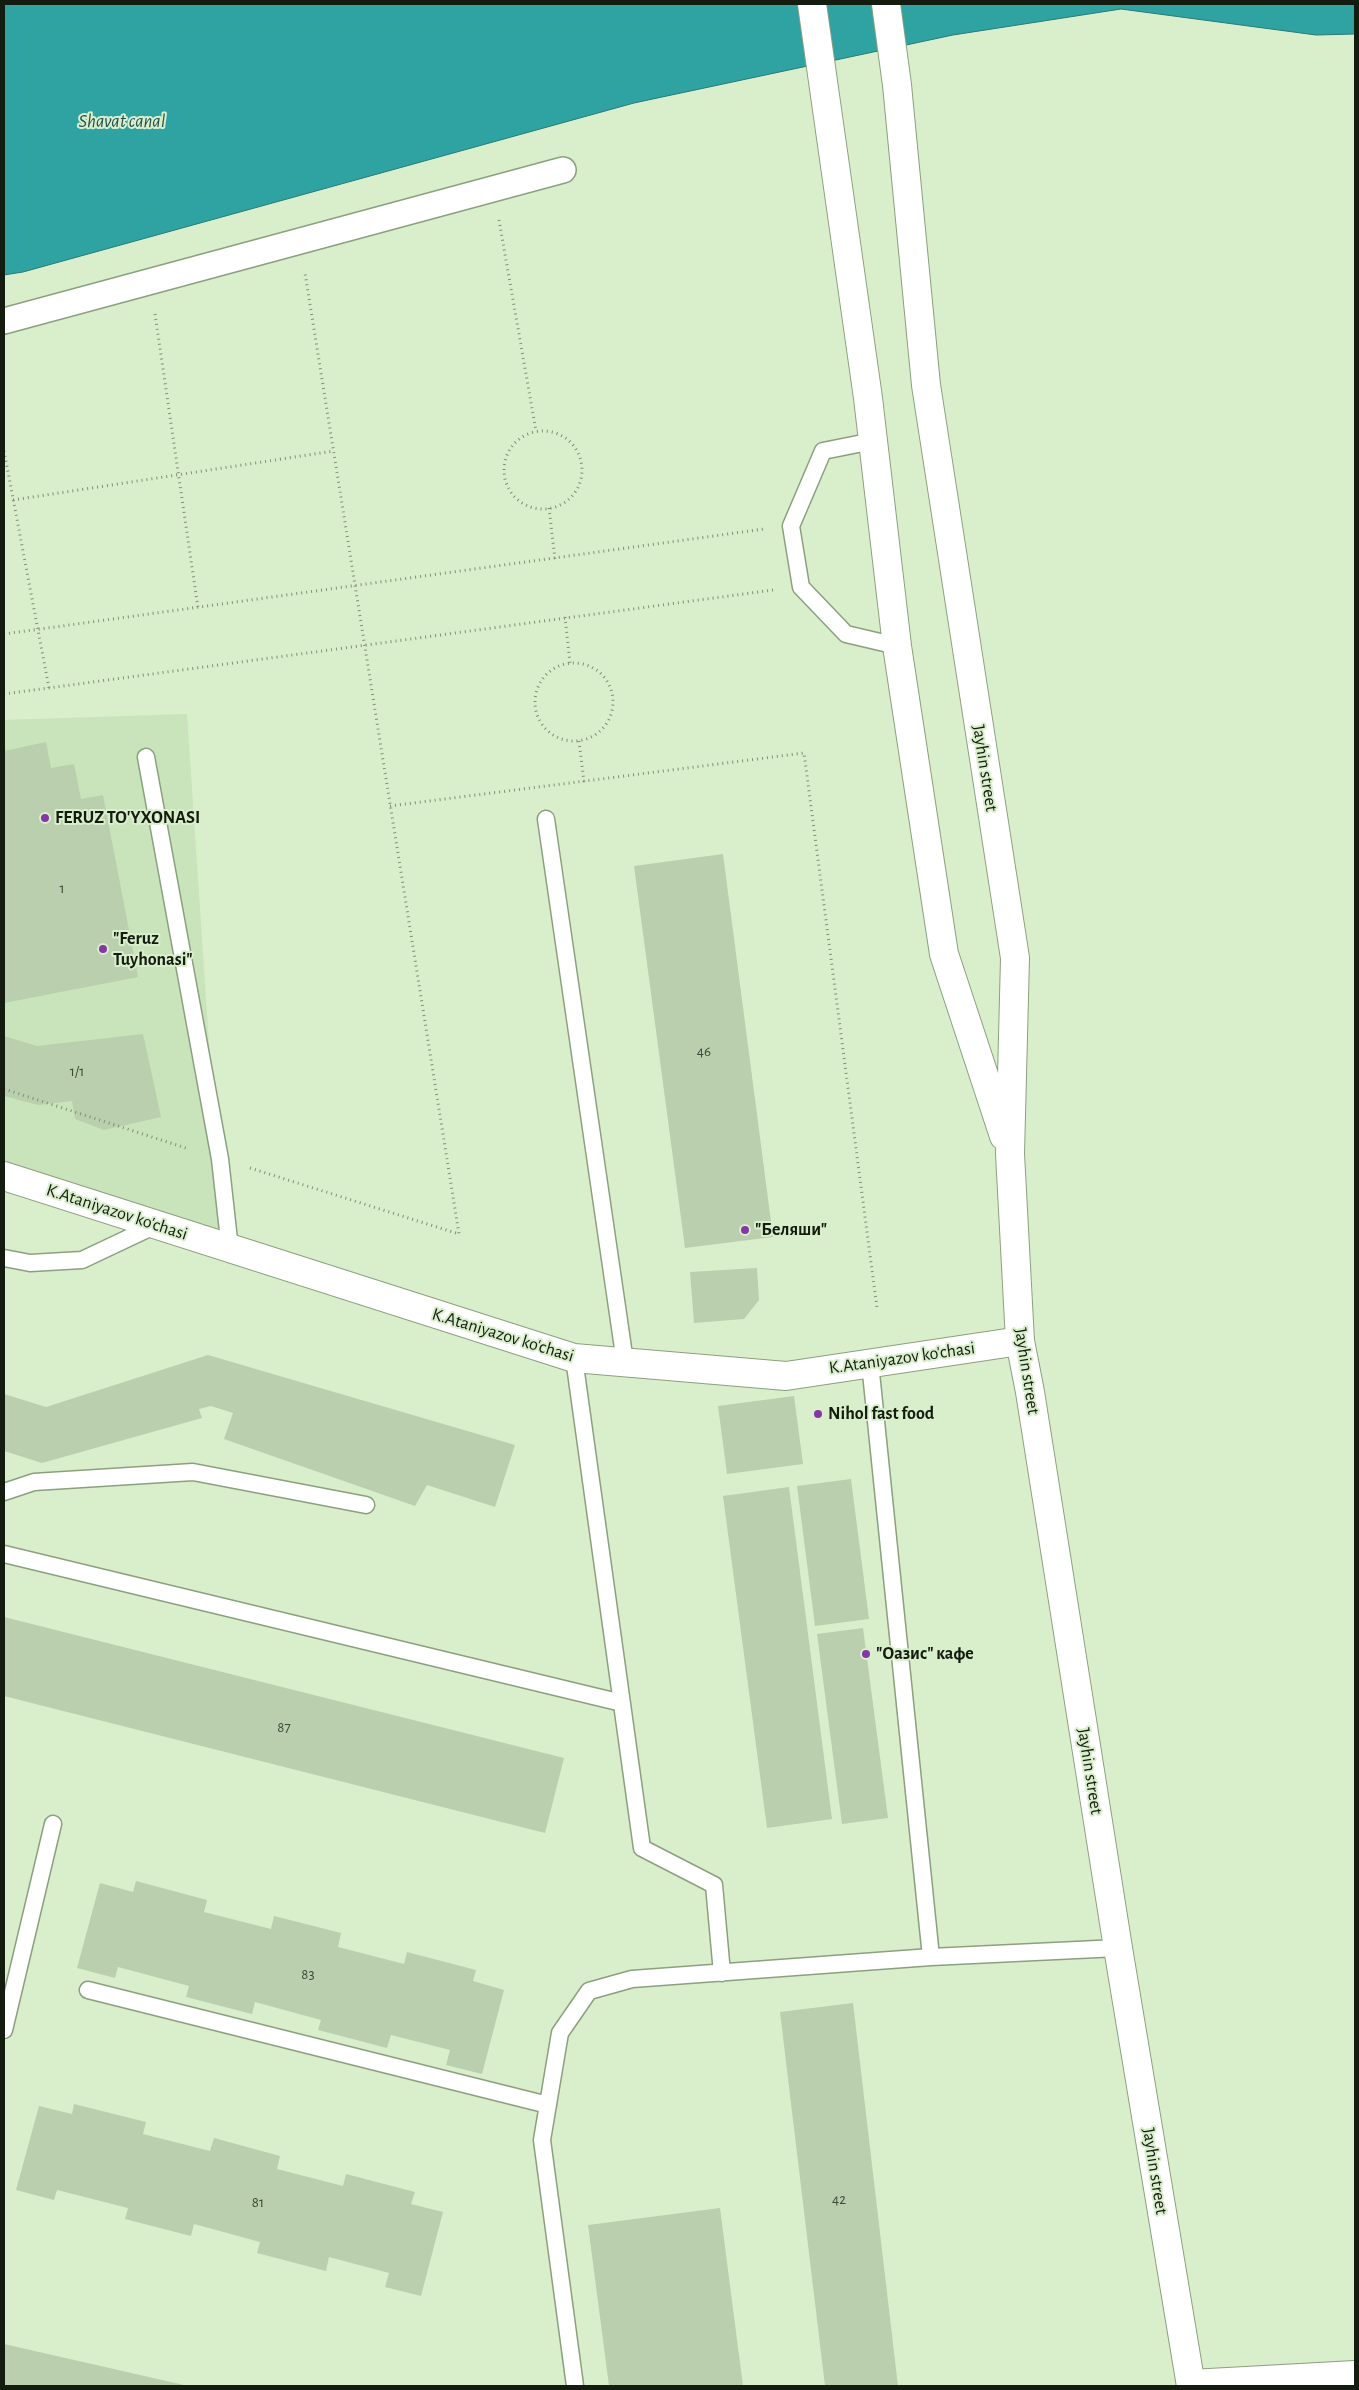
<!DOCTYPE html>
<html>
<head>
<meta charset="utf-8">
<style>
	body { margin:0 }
	#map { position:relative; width:1359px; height:2390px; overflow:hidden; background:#d9efcc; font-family:"Alegreya Sans",sans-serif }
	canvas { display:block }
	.frame { position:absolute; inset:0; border:5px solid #141c10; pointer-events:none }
</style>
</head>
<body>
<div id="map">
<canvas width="1359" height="2390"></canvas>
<div class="frame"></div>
</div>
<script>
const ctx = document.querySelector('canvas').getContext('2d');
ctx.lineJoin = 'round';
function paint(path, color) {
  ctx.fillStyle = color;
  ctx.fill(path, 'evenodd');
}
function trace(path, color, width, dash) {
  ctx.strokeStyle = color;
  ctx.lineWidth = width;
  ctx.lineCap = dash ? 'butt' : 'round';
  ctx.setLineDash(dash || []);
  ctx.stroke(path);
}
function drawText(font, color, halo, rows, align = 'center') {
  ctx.font = font + ' "Alegreya Sans",sans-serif';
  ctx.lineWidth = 4;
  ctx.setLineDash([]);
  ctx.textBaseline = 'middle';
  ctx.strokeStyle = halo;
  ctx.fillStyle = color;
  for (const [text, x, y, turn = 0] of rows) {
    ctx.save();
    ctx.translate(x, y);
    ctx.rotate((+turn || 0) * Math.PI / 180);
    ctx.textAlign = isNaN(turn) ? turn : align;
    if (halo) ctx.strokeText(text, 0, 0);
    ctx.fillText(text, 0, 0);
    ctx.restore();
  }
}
paint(new Path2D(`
	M 187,714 L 223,1253 L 4,1179 L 4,720 Z`), '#c9e3ba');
const water = new Path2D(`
	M 4,4 L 1355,4 L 1355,34 L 1316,35 L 1121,9 L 953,35 L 634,103 L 23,272 L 4,275 Z`);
paint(water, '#2fa3a2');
trace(water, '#277a76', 1);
paint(new Path2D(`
	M 46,742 L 51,768 L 74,764 L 81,799 L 103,795 L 138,977 L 4,1003 L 4,751 Z
	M 723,854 L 773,1237 L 685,1248 L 634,866 Z
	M 143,1034 L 161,1117 L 104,1130 L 75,1119 L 72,1101 L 38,1105 L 4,1096 L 4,1036 L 37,1046 Z
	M 757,1268 L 759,1300 L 744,1319 L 694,1323 L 690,1272 Z
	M 208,1355 L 515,1445 L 495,1507 L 427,1485 L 415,1506 L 224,1439 L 233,1413 L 211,1406 L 199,1409 L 202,1418 L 42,1463 L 4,1451 L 4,1394 L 46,1407 Z
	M 794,1396 L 803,1464 L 727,1474 L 718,1406 Z
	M 851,1479 L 869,1619 L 815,1626 L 797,1486 Z
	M 789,1487 L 832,1819 L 767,1828 L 723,1496 Z
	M 4,1617 L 564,1758 L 545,1833 L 4,1696 Z
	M 863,1628 L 888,1818 L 842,1824 L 817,1634 Z
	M 136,1881 L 207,1900 L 204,1912 L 271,1929 L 274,1916 L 341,1933 L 338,1947 L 404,1964 L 407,1952 L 476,1970 L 473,1981 L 504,1990 L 482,2074 L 446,2065 L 450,2050 L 391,2035 L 387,2048 L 318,2030 L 321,2020 L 255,2002 L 252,2014 L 186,1997 L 189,1986 L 118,1967 L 115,1978 L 77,1968 L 100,1883 L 133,1892 Z
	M 853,2003 L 898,2386 L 825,2386 L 780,2012 Z
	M 74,2104 L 146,2122 L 143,2134 L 210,2151 L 214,2138 L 280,2156 L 277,2169 L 343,2186 L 346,2174 L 415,2192 L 411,2204 L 443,2212 L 421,2296 L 385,2287 L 389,2273 L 329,2257 L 326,2271 L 257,2253 L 260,2242 L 194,2224 L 191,2236 L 125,2219 L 128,2208 L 57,2190 L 54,2200 L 16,2190 L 39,2106 L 72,2114 Z
	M 720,2208 L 743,2386 L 609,2386 L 588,2225 Z
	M 4,2344 L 184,2385 L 184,2386 L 4,2386 Z`), '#b9cfad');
const service = new Path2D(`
	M 873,441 L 823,451 L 791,526 L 801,587 L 846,634 L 897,646
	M 146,757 L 220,1159 L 230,1249
	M 546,819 L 625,1362
	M 4,1258 L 30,1263 L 82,1260 L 156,1225
	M 574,1358 L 642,1848 L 714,1885 L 722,1973
	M 870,1363 L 931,1957
	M 4,1492 L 34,1482 L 193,1472 L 366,1505
	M 4,1554 L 622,1703
	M 88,1990 L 548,2105
	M 4,2030 L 53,1824
	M 575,2386 L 542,2140 L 560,2033 L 589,1991 L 632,1979 L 931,1957 L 1118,1948`);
const pedestrian = new Path2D(`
	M 4,321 L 563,170`);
const minor = new Path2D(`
	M 4,1176 L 574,1358 L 786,1376 L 1020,1341
	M 1191,2384 L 1355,2375`);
const primary = new Path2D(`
	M 812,4 L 868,398 L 897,646 L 944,954 L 1004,1136
	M 886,4 L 897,85 L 926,385 L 1015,958 L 1010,1154 L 1020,1341 L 1030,1392 L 1118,1948 L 1191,2386`);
trace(service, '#8ba07f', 19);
trace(pedestrian, '#8ba07f', 28);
trace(minor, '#8ba07f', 30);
trace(primary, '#8ba07f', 30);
trace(new Path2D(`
	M 499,220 L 536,431
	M 155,314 L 198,608
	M504 470a39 39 0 1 1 78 0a39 39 0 1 1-78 0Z
	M 4,451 L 49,688
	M 13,500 L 334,451
	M 549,508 L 555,559
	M 565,617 L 570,663
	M 4,634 L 764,529
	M535 702a39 39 0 1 1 78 0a39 39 0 1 1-78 0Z
	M 4,694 L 773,590
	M 579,741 L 584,782
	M 390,806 L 804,753 L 877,1308
	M 4,1089 L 189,1149
	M 250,1168 L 459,1234 L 305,273`), '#819078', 3, [1, 4]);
trace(service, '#fff', 16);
trace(pedestrian, '#fff', 25);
trace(minor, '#fff', 28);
trace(primary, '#fff', 28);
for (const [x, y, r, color] of [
	[45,818,5,"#8637a7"],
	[103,949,5,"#8637a7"],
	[745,1230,5,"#8637a7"],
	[818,1414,5,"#8637a7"],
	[866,1654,5,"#8637a7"]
]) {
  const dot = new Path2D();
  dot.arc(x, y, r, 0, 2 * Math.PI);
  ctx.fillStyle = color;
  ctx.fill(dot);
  trace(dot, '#d9efcc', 2);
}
drawText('15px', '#3d4937', null, [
	["1",62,888],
	["46",704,1051],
	["1/1",77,1071],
	["87",284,1727],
	["83",308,1974],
	["42",839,2199],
	["81",258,2202]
]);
drawText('18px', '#141c10', '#d9efcc', [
	["Jayhin street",985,768,81],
	["K.Ataniyazov ko'chasi",117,1212,18],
	["K.Ataniyazov ko'chasi",503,1335,17],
	["K.Ataniyazov ko'chasi",902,1358,-8],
	["Jayhin street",1027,1371,81],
	["Jayhin street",1090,1771,81],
	["Jayhin street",1155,2171,81]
]);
drawText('bold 18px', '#141c10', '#d9efcc', [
	["FERUZ TO'YXONASI",55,818],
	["\"Feruz",113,939],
	["Tuyhonasi\"",113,960],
	["\"Беляши\"",755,1230],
	["Nihol fast food",828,1414],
	["\"Оазис\" кафе",876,1654]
], 'left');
drawText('italic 19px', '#215150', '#d9efcc', [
	["Shavat canal",122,121]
]);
</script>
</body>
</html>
